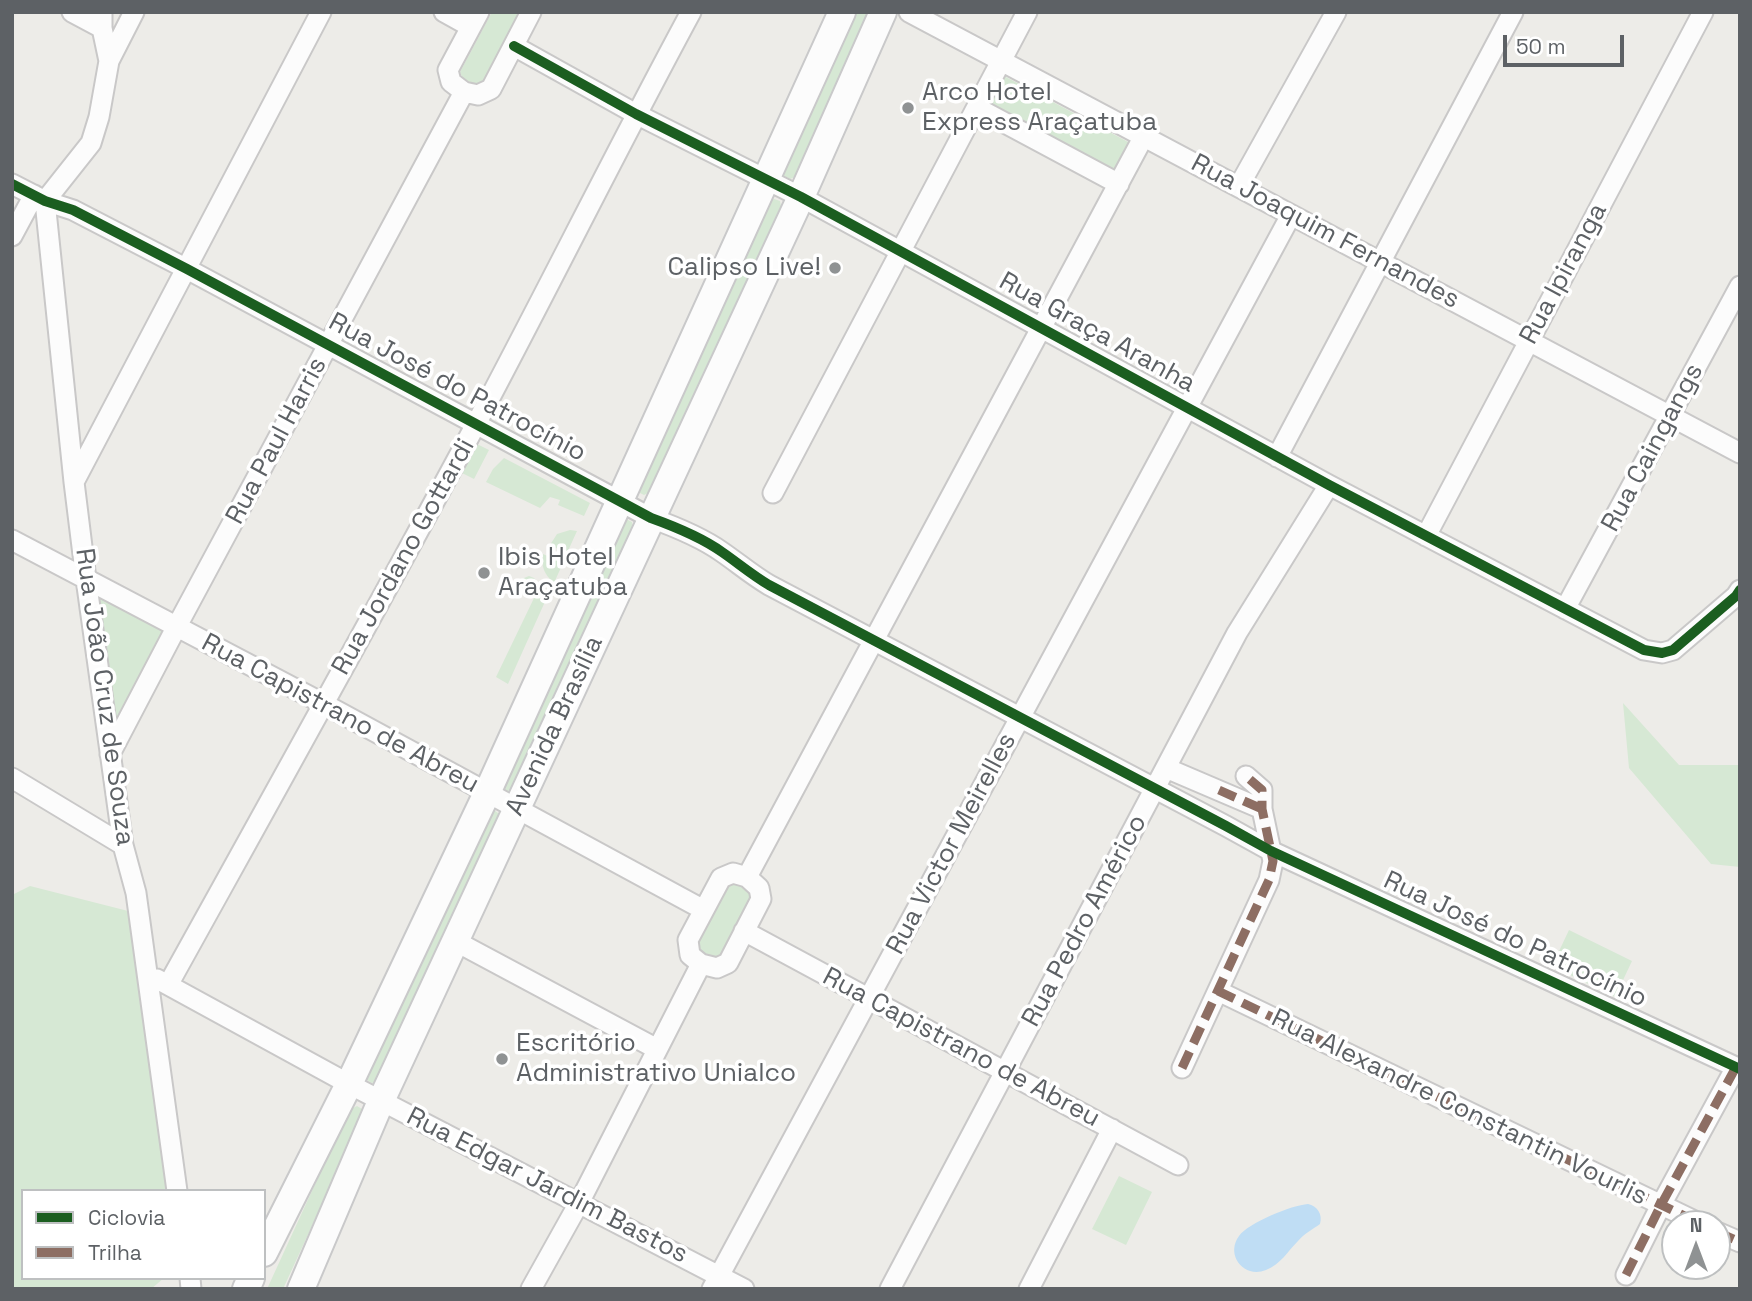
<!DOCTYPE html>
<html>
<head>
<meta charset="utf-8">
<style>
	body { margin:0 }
	#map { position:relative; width:1752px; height:1301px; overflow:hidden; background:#edece8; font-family:"Space Grotesk",sans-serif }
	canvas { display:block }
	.frame { position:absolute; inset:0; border:14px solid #5d6165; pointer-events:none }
	.legend { position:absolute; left:21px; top:1189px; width:245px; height:91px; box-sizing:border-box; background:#fff; border:2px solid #bec0c1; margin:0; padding:9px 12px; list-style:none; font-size:21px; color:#5d6165 }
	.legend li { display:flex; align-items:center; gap:14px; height:35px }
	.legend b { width:35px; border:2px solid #bec0c1 }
	.north { position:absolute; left:1661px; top:1210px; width:70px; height:70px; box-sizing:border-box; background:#fff; border:2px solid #bec0c1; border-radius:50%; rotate:0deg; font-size:19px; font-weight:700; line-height:28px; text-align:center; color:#5d6165 }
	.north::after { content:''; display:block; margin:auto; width:24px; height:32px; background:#8f9293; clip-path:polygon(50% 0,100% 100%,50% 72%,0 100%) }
	.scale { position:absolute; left:1503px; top:35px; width:121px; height:32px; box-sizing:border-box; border:4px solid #5d6165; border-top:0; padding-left:9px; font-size:21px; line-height:24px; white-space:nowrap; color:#5d6165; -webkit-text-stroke:5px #fff; paint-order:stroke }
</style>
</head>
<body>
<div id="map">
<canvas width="1752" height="1301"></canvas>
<div class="frame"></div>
<ul class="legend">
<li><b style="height:9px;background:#1b5e20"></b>Ciclovia</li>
<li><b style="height:9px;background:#8d6e63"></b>Trilha</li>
</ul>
<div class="north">N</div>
<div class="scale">50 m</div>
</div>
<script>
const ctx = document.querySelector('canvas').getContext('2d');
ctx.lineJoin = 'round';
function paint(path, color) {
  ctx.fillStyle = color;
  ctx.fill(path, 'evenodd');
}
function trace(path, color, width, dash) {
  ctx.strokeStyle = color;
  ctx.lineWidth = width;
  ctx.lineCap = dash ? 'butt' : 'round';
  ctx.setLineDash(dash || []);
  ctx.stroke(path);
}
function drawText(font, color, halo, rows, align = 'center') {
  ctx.font = font + ' "Space Grotesk",sans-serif';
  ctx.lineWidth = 7;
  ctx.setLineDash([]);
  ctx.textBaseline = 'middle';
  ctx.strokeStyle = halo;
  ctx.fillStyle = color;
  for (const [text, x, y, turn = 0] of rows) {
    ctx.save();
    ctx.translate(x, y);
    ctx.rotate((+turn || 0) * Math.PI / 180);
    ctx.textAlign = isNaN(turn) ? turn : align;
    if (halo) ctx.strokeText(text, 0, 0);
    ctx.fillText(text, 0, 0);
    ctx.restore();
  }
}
paint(new Path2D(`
	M 492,12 L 519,12 L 483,81 L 477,84 C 470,82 462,80 460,72 Z
	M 856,12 L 870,12 L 795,177 L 790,179 L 784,176 L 784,170 Z
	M 1004,76 L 1130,143 L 1113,174 L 987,107 Z
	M 774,199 L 780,201 L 781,206 L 648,493 L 644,495 L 638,492 L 770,200 Z
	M 477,444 L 489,450 L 474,479 L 462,473 Z
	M 504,458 L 590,503 L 584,516 L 558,505 L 560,500 L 550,497 L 540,508 L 486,482 L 493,469 Z
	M 626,519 L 632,522 L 633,527 L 511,790 L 506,792 L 501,789 Z
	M 570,530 L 577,531 L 567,553 L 550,545 L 557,534 Z
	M 543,554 L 563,563 L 554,583 C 544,574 541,567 543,554 Z
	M 529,576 L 534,578 L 548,595 L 508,684 L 496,677 L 535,596 L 518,588 L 524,578 Z
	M 94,591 L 174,630 L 111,748 Z
	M 1623,703 L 1679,765 L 1740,765 L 1740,867 L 1711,864 L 1629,768 Z
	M 494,810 L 498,813 L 500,820 L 378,1081 L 372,1083 L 367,1080 L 366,1074 L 487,813 Z
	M 733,883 C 741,886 749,889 751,898 L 721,955 C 713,959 706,956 699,950 L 698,942 L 728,885 Z
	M 30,886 L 132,912 L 169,1191 L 23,1191 L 23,1278 L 164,1278 L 151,1289 L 12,1289 L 12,895 Z
	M 1569,930 L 1632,961 L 1615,997 L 1552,966 Z
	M 357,1106 L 362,1109 L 362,1117 L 283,1289 L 267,1289 L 349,1110 Z
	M 1119,1176 L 1152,1192 L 1126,1245 L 1092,1229 Z`), '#d6e8d4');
paint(new Path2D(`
	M 1308,1204 C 1317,1206 1323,1214 1320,1224 C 1313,1229 1304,1234 1298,1241 C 1287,1252 1281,1264 1266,1270 C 1244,1279 1225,1255 1239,1236 C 1248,1223 1292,1205 1308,1204 Z`), '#bfddf4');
const street = new Path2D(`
	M 72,12 L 102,28
	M 102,12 L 102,28 L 109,61 L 99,117 L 91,143 L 45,201 L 74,482 L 86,579 L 123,845 L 136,893 L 177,1191
	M 444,12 L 471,27
	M 479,12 L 448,70 L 451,82 L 464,92 L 478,95 L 491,89 L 531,12
	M 909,12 L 1740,453
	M 514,46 L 636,114 L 801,197 L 1329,485 L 1644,650 L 1662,653 L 1673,650 L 1736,596 L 1740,590
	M 109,61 L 134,12
	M 977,108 L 1119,184
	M 12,184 L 45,201 L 73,210 L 187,269 L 651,518 C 676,527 701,537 722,552 C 738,563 752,575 769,585 L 1226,826 L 1271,851 L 1740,1069
	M 1239,186 L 1336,12
	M 12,236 L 34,195
	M 1277,457 L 1513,12
	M 74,482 L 321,12
	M 773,493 L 1027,12
	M 1426,536 L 1703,12
	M 12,540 L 324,704 L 704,910
	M 1565,609 L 1740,286
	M 110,754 L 177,626 L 464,92
	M 1166,768 L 1262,809
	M 12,778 L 123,845
	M 733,873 L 747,877 L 759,888 L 761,899 L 728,963 L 717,968 L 701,964 L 690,955 L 688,940 L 721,878 Z
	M 747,877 L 1144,136
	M 744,931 L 1178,1165
	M 455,941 L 657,1049
	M 157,979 L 349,1084 L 744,1289
	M 168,985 C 271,799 375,613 475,426 C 548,289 617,149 691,12
	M 1218,991 L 1701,1224
	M 1182,1068 L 1269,880 L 1273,861 L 1262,809 L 1262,790 L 1246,776
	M 1717,1232 L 1740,1242
	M 1626,1275 L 1661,1205 L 1736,1067
	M 190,1278 L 191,1289
	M 531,1289 L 579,1203 L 701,964
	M 712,1289 L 1291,215
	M 890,1289 L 1237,633 L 1329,485
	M 1029,1289 L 1112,1129`);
const secondary = new Path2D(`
	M 264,1253 L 349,1084 L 487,793 L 842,12
	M 246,1289 L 251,1278
	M 301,1289 L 381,1101 L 801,197 L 883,12`);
trace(street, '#c9c8c8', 23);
trace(secondary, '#c9c9ca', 30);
trace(street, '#fcfcfc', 19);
trace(secondary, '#fcfcfc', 26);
trace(new Path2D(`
	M 1219,790 L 1262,809
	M 1218,991 L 1701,1224
	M 1182,1068 L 1269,880 L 1273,861 L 1262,809 L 1262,790 L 1246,776
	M 1717,1232 L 1740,1242
	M 1626,1275 L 1661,1205 L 1736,1067`), '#8d6e63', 9, [18, 9]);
trace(new Path2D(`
	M 514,46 L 636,114 L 801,197 L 1329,485 L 1644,650 L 1662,653 L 1673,650 L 1736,596 L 1740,590
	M 12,184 L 45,201 L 73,210 L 187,269 L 651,518 C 676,527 701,537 722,552 C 738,563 752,575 769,585 L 1226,826 L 1271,851 L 1740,1069`), '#1b5e20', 10);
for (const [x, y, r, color] of [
	[908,108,7,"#8f9293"],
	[835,268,7,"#8f9293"],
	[484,573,7,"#8f9293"],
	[502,1059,7,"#8f9293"]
]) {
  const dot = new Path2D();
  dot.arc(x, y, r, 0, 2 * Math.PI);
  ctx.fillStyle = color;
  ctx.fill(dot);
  trace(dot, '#fff', 2.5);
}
drawText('26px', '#5d6165', '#fff', [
	["Arco Hotel",922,93],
	["Express Araçatuba",922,123],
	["Calipso Live!",821,268,"right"],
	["Ibis Hotel",498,558],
	["Araçatuba",498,588],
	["Escritório",516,1044],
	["Administrativo Unialco",516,1074]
], 'left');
drawText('26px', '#5d6165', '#fff', [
	["Rua Joaquim Fernandes",1325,232,28],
	["Rua Ipiranga",1564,274,-62],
	["Rua Graça Aranha",1097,333,29],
	["Rua José do Patrocínio",457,388,28],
	["Rua Paul Harris",277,441,-62],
	["Rua Caingangs",1653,448,-62],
	["Rua Jordano Gottardi",404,557,-61],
	["Rua João Cruz de Souza",104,697,82],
	["Rua Capistrano de Abreu",340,714,28],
	["Avenida Brasília",555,726,-65],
	["Rua Victor Meirelles",952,844,-62],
	["Rua Pedro Américo",1085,921,-62],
	["Rua José do Patrocínio",1515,940,25],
	["Rua Capistrano de Abreu",961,1048,28],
	["Rua Alexandre Constantin Vourlis",1459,1108,26],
	["Rua Edgar Jardim Bastos",547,1186,27]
]);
</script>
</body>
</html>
